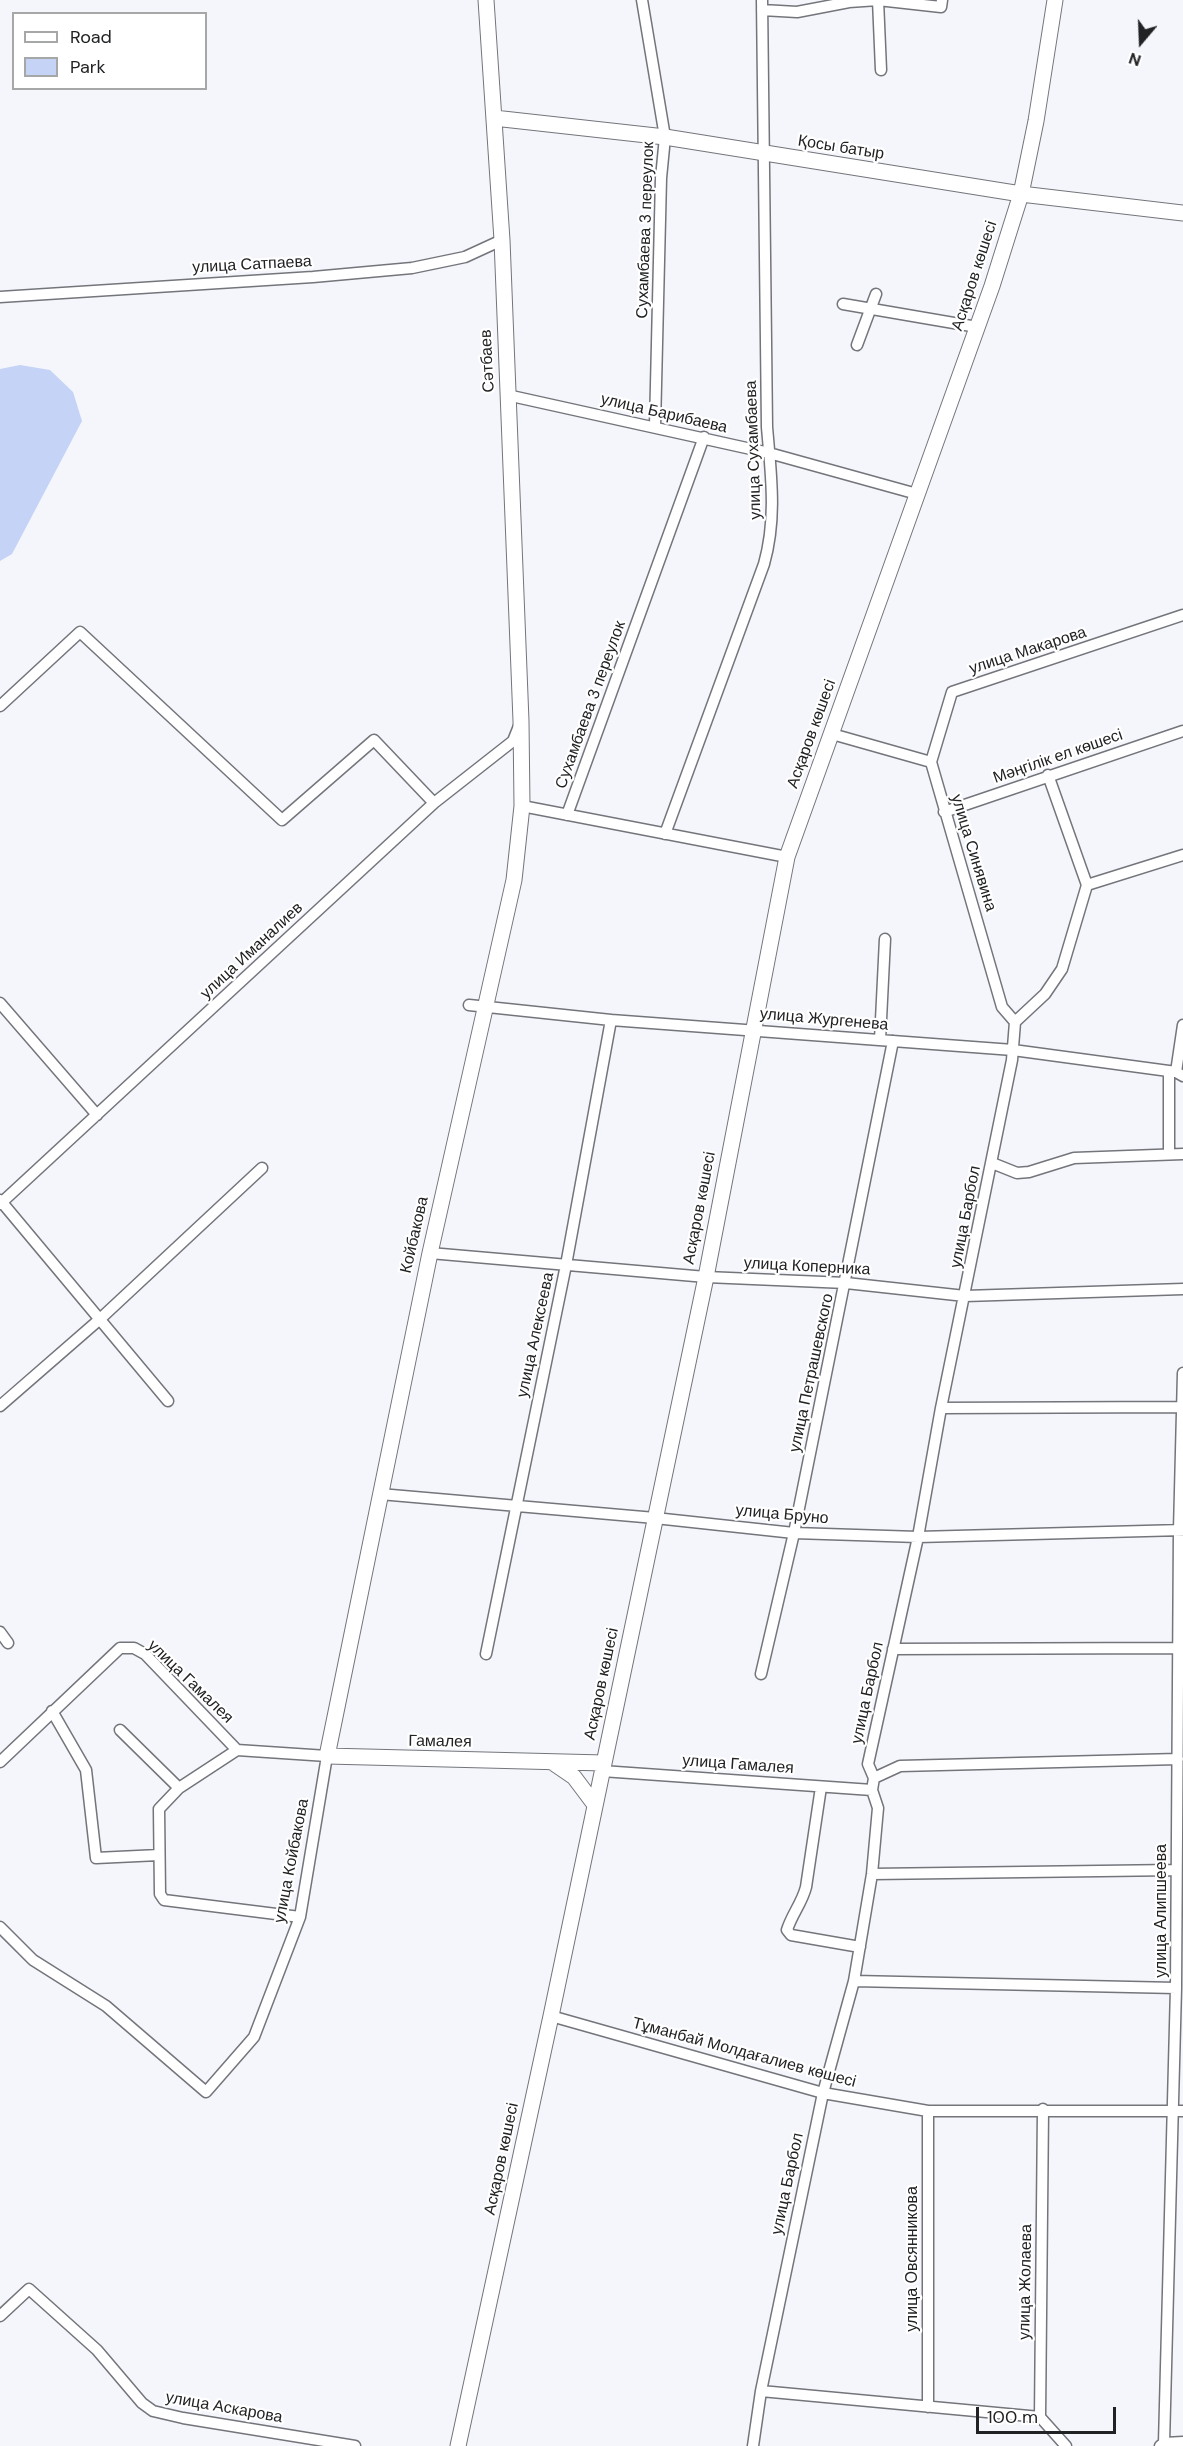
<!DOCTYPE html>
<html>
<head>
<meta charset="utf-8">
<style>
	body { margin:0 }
	#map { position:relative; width:1183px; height:2446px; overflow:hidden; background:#f4f6fc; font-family:"DM Sans",sans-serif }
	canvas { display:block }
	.legend { position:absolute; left:12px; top:12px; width:195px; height:78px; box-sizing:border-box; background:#fff; border:2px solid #a6a7a7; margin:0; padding:8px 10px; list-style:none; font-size:18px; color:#212224 }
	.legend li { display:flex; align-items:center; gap:12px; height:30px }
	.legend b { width:30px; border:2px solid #a6a7a7 }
	.north { position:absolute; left:1111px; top:12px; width:60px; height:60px; -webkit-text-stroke:4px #fff; paint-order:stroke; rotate:199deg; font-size:16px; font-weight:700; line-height:24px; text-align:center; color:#212224 }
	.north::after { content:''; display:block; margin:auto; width:21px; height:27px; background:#212224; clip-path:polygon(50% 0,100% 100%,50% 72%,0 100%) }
	.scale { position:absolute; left:976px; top:2407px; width:140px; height:27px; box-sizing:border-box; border:3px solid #212224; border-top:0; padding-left:8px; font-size:18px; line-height:21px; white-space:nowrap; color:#212224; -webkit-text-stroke:4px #fff; paint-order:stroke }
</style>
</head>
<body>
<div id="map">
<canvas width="1183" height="2446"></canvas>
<ul class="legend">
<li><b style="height:8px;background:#fff"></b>Road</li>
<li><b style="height:16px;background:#c4d3f6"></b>Park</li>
</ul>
<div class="north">N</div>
<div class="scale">100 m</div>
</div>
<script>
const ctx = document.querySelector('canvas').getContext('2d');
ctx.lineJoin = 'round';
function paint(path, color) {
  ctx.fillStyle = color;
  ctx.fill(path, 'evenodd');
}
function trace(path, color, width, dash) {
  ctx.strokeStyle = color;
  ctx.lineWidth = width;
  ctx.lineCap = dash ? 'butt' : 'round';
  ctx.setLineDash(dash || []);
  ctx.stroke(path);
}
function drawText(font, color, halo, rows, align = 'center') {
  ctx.font = font + ' "DM Sans",sans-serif';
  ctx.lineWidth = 4.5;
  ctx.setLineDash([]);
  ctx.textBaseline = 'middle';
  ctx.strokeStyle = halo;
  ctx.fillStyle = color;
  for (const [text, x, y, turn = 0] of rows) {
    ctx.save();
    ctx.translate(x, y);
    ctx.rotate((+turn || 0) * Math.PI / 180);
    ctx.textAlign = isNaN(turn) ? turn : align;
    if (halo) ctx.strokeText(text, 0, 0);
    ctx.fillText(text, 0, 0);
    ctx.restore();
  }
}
paint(new Path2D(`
	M 20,365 L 50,370 L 73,392 L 82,421 L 12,554 L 0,561 L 0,369 Z`), '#c4d3f6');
const street = new Path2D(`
	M 642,0 L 665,137 L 661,178 L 655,426
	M 878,0 L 881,70
	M 762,10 L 797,12 L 849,2 L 878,0 L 941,7 L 942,0
	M 0,297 L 313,277 L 412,268 L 465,257 L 502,240
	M 843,304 L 977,327
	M 857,345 L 876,294
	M 507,395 L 769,453 L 917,494
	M 0,706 L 80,632 L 282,820 L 374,740 L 434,803
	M 931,762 L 952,692 L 1183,615
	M 522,806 L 787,857
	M 944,812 L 1183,731
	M 567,815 L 704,437
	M 665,834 L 764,564 C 777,518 771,475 767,427 L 762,0
	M 1087,885 L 1183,855
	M 0,1003 L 97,1115
	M 469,1005 L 611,1020 L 1013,1050 L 1176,1072 L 1183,1076
	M 1015,1022 L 1045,994 L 1062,969 L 1087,885 L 1048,775
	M 880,1040 L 885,939
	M 1176,1072 L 1183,1025
	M 1169,1154 L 1169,1071
	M 992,1163 L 1017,1173 L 1029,1172 L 1074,1158 L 1183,1154
	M 0,1200 L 168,1401
	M 0,1204 L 434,803 L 513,741 L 519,726
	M 430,1253 L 706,1277 L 846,1283 L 965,1296 L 1183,1289
	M 0,1406 L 100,1319 L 262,1168
	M 941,1408 L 1182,1407
	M 380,1494 L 655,1518 L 794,1533 L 918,1537 L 1183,1530
	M 0,1632 L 8,1643
	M 893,1649 L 1178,1648
	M 486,1654 L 566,1265 L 611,1020
	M 761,1674 L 794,1533 L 893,1041
	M 52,1711 L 86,1770 L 96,1858 L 159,1855
	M 120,1730 L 179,1788
	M 237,1750 L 179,1788 L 159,1809 L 160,1894 L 164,1900 L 300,1917
	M 0,1762 L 120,1648 L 134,1648 L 145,1654 L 237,1750 L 327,1756 L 300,1917 L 254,2037 L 206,2092 L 106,2006 L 33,1960 L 0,1927
	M 602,1771 L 872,1790
	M 874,1778 L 900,1766 L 1178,1759
	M 821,1787 L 806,1887 C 802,1903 792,1914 787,1930 L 791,1935 L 860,1947
	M 872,1874 L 1176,1870
	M 854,1981 L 1176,1988
	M 551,2016 L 823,2093 L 928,2111 L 1183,2111
	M 1043,2109 L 1040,2417 L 1066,2446
	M 0,2316 L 29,2289 L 97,2350 L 142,2403 L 153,2411 L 183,2418 L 355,2446
	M 761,2391 L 1040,2417
	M 928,2407 L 928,2111
	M 1164,2443 L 1183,2442
	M 753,2446 L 761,2391 L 823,2093 L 854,1981 L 872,1874 L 878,1808 L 872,1790 L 874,1778 L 868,1764 L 918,1537 L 941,1408 L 1012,1060 L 1015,1022 L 1002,1007 L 931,762 L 832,734
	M 1160,2446 L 1164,2443 L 1176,1988 L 1179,1530 L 1183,1373`);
const secondary = new Path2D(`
	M 486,0 L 502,240 L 521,721 L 522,806 L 514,880 L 430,1253 L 327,1756 L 604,1763
	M 494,118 L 665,137 L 1021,194 L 1183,213
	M 552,1762 L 574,1777 L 595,1805
	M 458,2446 L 551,2016 L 706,1277 L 787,857 L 992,286 L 1021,194 L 1036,121 L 1055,0`);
trace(street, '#73757b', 13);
trace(secondary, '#73757b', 17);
trace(street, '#fff', 10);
trace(secondary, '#fff', 15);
drawText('16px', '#212224', '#fff', [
	["Қосы батыр",841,148,9],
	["Сухамбаева 3 переулок",646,230,-88],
	["улица Сатпаева",252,265,-3],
	["Асқаров көшесі",975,276,-72],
	["Сәтбаев",488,361,-93],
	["улица Барибаева",664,414,13],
	["улица Сухамбаева",754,450,-92],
	["улица Макарова",1028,651,-18],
	["Сухамбаева 3 переулок",591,705,-70],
	["Асқаров көшесі",812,734,-70],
	["Мәңгілік ел көшесі",1058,757,-19],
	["улица Синявина",973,853,73],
	["улица Иманалиев",252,951,-43],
	["улица Жургенева",824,1020,5],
	["Асқаров көшесі",700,1208,-79],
	["улица Барбол",966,1217,-79],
	["Койбакова",415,1235,-77],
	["улица Коперника",807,1267,3],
	["улица Алексеева",536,1335,-78],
	["улица Петрашевского",812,1373,-78],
	["улица Бруно",782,1515,5],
	["улица Гамалея",190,1682,44],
	["Асқаров көшесі",602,1684,-78],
	["улица Барбол",868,1693,-78],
	["Гамалея",440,1742,1],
	["улица Гамалея",738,1765,4],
	["улица Койбакова",292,1861,-79],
	["улица Алипшеева",1162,1911,-90],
	["Тұманбай Молдағалиев көшесі",744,2053,15],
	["Асқаров көшесі",502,2159,-78],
	["улица Барбол",788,2184,-78],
	["улица Овсянникова",913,2259,-90],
	["улица Жолаева",1026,2282,-89],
	["улица Аскарова",224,2408,10]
]);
</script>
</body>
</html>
